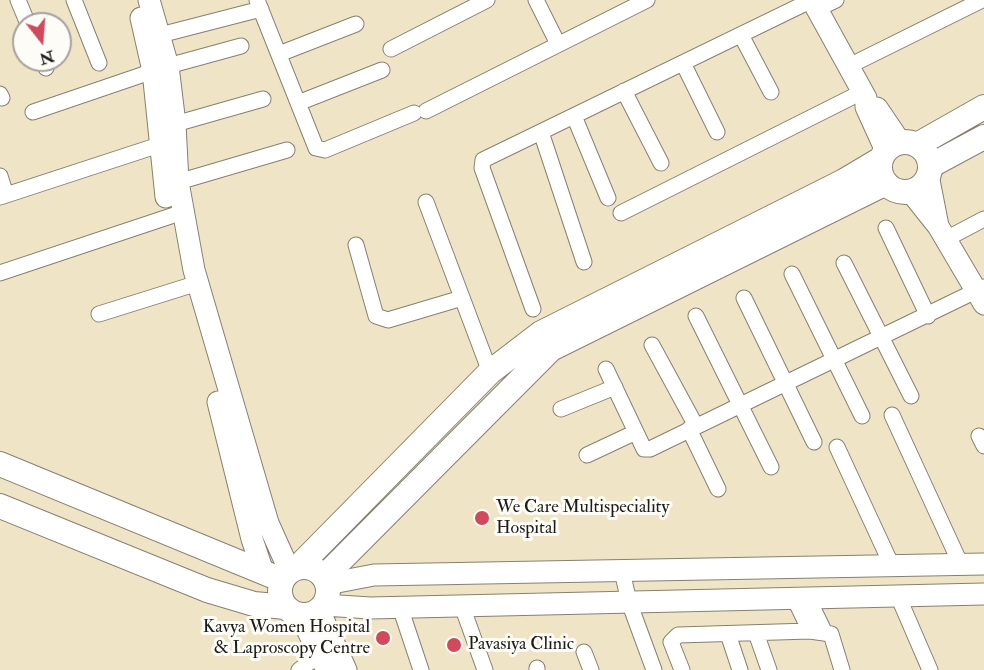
<!DOCTYPE html>
<html>
<head>
<meta charset="utf-8">
<style>
	body { margin:0 }
	#map { position:relative; width:984px; height:670px; overflow:hidden; background:#f0e4c6; font-family:"IM FELL Double Pica",serif }
	canvas { display:block }
	.north { position:absolute; left:12px; top:12px; width:60px; height:60px; box-sizing:border-box; background:#fdfcf7; border:2px solid #a3a29f; border-radius:50%; rotate:163deg; font-size:16px; font-weight:700; line-height:24px; text-align:center; color:#1c1c1c }
	.north::after { content:''; display:block; margin:auto; width:21px; height:27px; background:#d1495b; clip-path:polygon(50% 0,100% 100%,50% 72%,0 100%) }
</style>
</head>
<body>
<div id="map">
<canvas width="984" height="670"></canvas>
<div class="north">N</div>
</div>
<script>
const ctx = document.querySelector('canvas').getContext('2d');
ctx.lineJoin = 'round';
function trace(path, color, width, dash) {
  ctx.strokeStyle = color;
  ctx.lineWidth = width;
  ctx.lineCap = dash ? 'butt' : 'round';
  ctx.setLineDash(dash || []);
  ctx.stroke(path);
}
function drawText(font, color, halo, rows, align = 'center') {
  ctx.font = font + ' "IM FELL Double Pica",serif';
  ctx.lineWidth = 6;
  ctx.setLineDash([]);
  ctx.textBaseline = 'middle';
  ctx.strokeStyle = halo;
  ctx.fillStyle = color;
  for (const [text, x, y, turn = 0] of rows) {
    ctx.save();
    ctx.translate(x, y);
    ctx.rotate((+turn || 0) * Math.PI / 180);
    ctx.textAlign = isNaN(turn) ? turn : align;
    if (halo) ctx.strokeText(text, 0, 0);
    ctx.fillText(text, 0, 0);
    ctx.restore();
  }
}
const street = new Path2D(`
	M 18,0 L 28,24
	M 74,0 L 99,63
	M 257,0 L 316,148 L 325,150 L 414,113
	M 536,0 L 558,44
	M 817,9 L 836,0
	M 160,35 L 261,9
	M 741,35 L 771,92
	M 391,49 L 487,0
	M 279,54 L 356,24
	M 43,60 L 46,68
	M 683,63 L 717,132
	M 849,66 L 982,0
	M 624,91 L 661,163
	M 0,94 L 2,98
	M 298,103 L 382,70
	M 426,111 L 647,0
	M 33,112 L 168,66 L 241,46
	M 574,116 L 608,198
	M 175,124 L 263,99
	M 541,132 L 584,262
	M 0,176 L 6,195
	M 178,182 L 287,150
	M 0,197 L 159,145
	M 426,202 L 490,372
	M 621,213 L 862,92
	M 886,228 L 928,316
	M 946,239 L 984,219
	M 356,245 L 376,316 L 388,320 L 462,298
	M 844,263 L 911,396
	M 0,273 L 183,212
	M 792,274 L 862,416
	M 744,298 L 814,442
	M 533,309 L 482,168 L 483,160 L 812,0
	M 99,314 L 198,283
	M 696,316 L 771,467
	M 652,345 L 696,426
	M 606,369 L 644,449 L 650,449 L 984,287
	M 561,409 L 615,387
	M 892,415 L 961,565
	M 689,429 L 718,489
	M 979,436 L 984,446
	M 837,447 L 892,566
	M 587,455 L 636,432
	M 622,571 L 629,602 L 654,670
	M 898,596 L 930,670
	M 794,598 L 810,631
	M 808,598 L 824,631
	M 462,606 L 485,670
	M 400,607 L 421,670
	M 756,633 L 769,670
	M 728,634 L 740,670
	M 584,652 L 591,670
	M 537,668 L 537,670
	M 299,670 L 321,654
	M 682,670 L 671,642 L 678,635 L 810,631 L 831,634 L 842,670`);
const secondary = new Path2D(`
	M 149,0 L 168,66 L 175,124 L 178,182 L 194,270 L 268,523 L 290,572
	M 812,0 L 866,98 L 866,107 L 886,151
	M 141,18 L 153,71 L 166,197
	M 877,108 L 900,142
	M 928,175 L 938,226 L 984,304
	M 910,191 L 938,226
	M 218,402 L 252,539 L 263,572
	M 327,584 L 374,575 L 984,564
	M 324,605 L 370,608 L 984,594
	M 319,610 L 346,670
	M 300,615 L 327,670`);
const primary = new Path2D(`
	M880 167a25 25 0 1 1 50 0a25 25 0 1 1-50 0Z
	M 917,145 L 984,107
	M 930,166 L 984,137
	M 0,464 L 282,580
	M 0,506 L 207,590 L 254,604 L 286,607
	M280 591a24 24 0 1 1 48 0a24 24 0 1 1-48 0Z
	M 297,568 L 490,372 L 541,333 L 844,181 L 881,159
	M 324,577 L 551,349 L 886,183`);
trace(street, '#868071', 17);
trace(secondary, '#868071', 23);
trace(primary, '#868071', 26);
trace(street, '#fff', 15);
trace(secondary, '#fff', 21);
trace(primary, '#fff', 24);
for (const [x, y, r, color] of [
	[482,518,8,"#d1495b"],
	[383,638,8,"#d1495b"],
	[454,645,8,"#d1495b"]
]) {
  const dot = new Path2D();
  dot.arc(x, y, r, 0, 2 * Math.PI);
  ctx.fillStyle = color;
  ctx.fill(dot);
  trace(dot, '#fdfcf7', 2);
}
drawText('18px', '#1c1c1c', '#fdfcf7', [
	["We Care Multispeciality",496,508],
	["Hospital",496,529],
	["Kavya Women Hospital",370,628,"right"],
	["& Laproscopy Centre",370,649,"right"],
	["Pavasiya Clinic",468,645]
], 'left');
</script>
</body>
</html>
